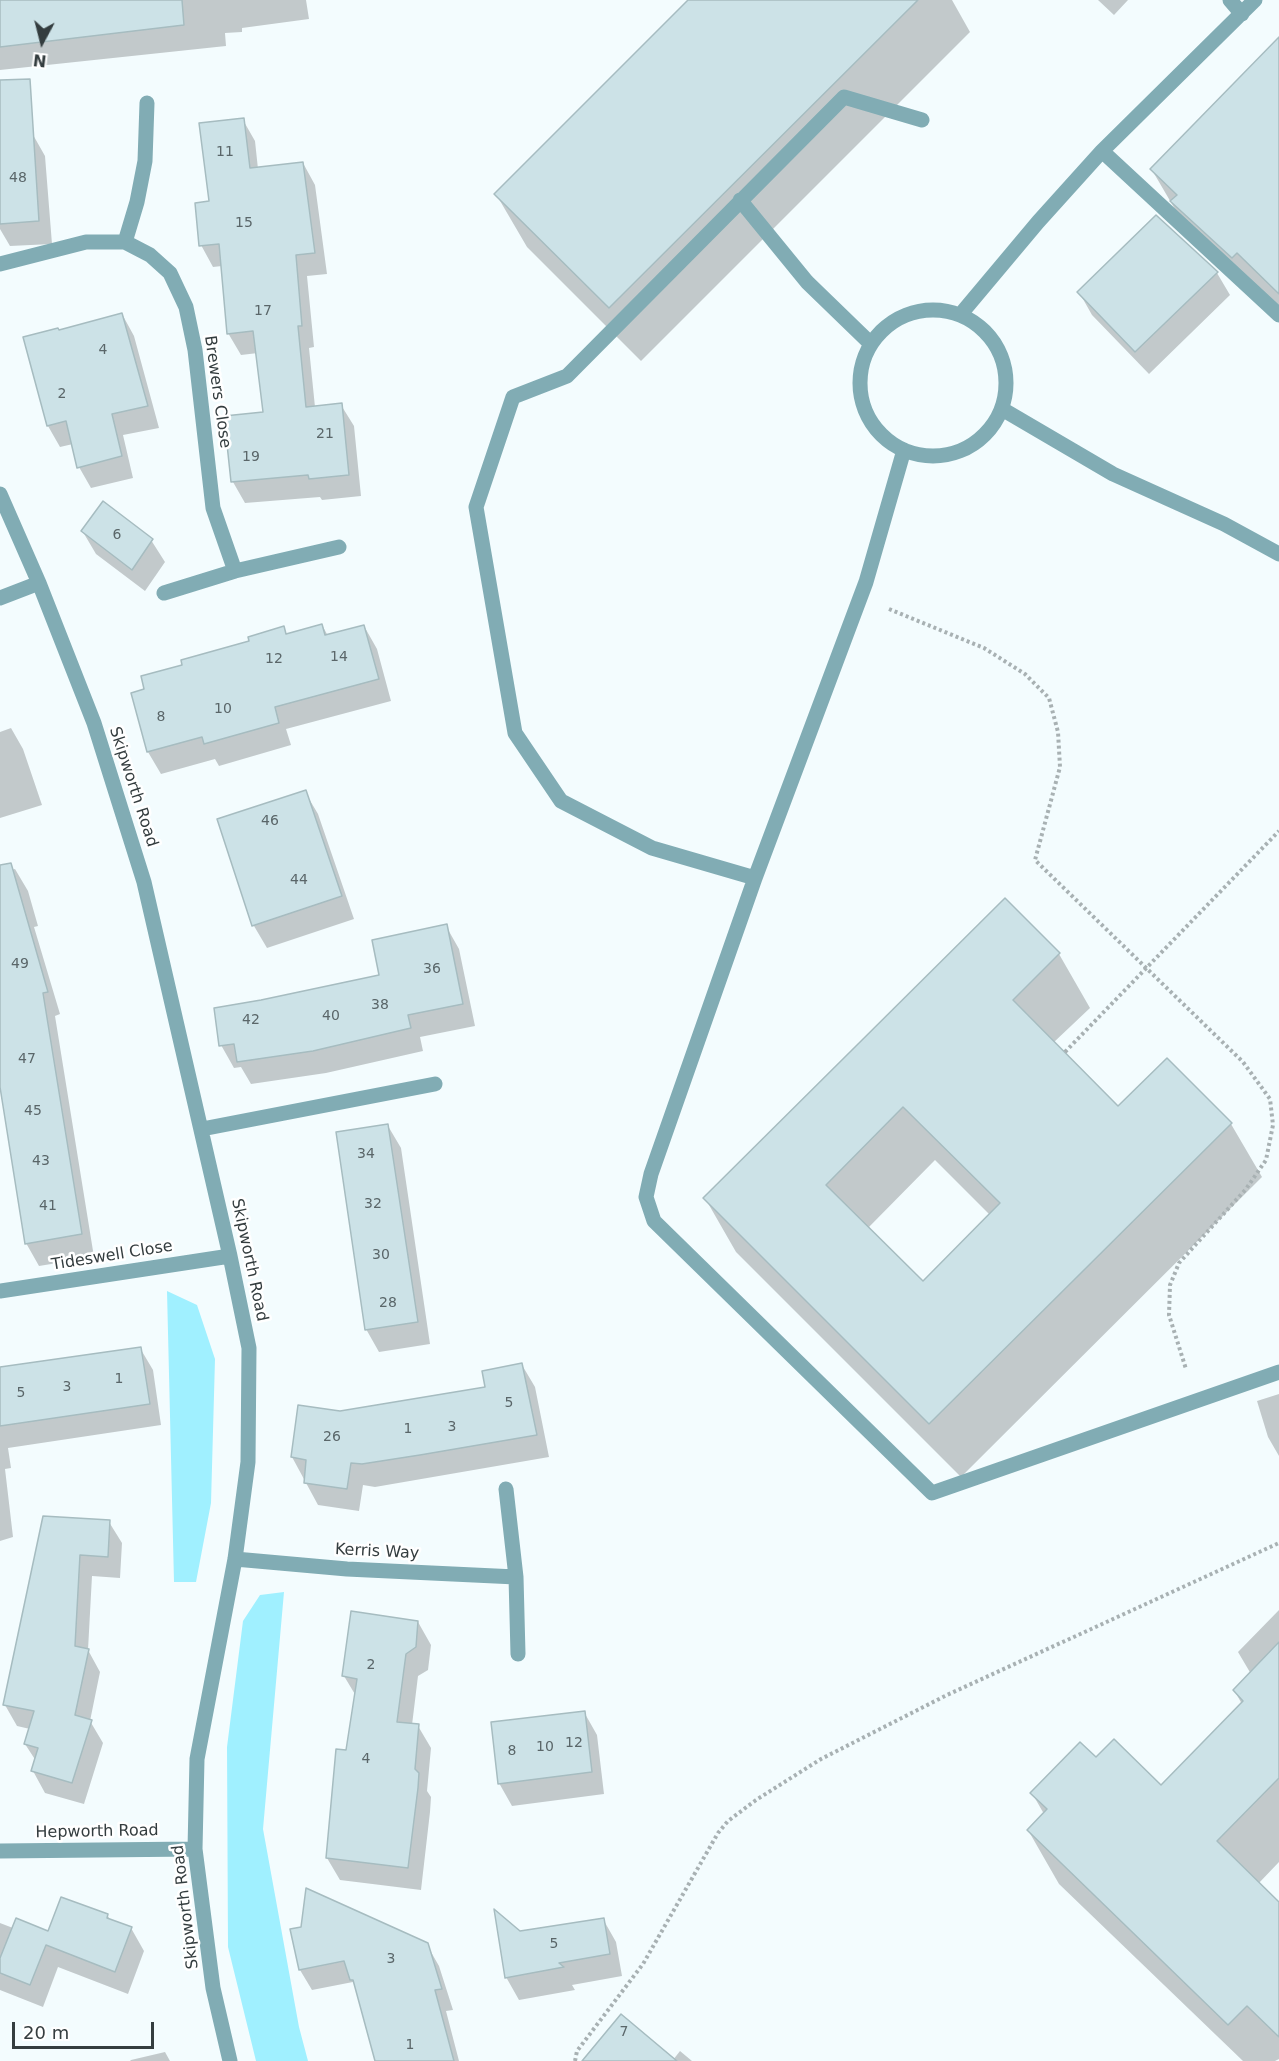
<!DOCTYPE html>
<html>
<head>
<meta charset="utf-8">
<style>
	body { margin:0 }
	#map { position:relative; width:1279px; height:2061px; overflow:hidden; background:#f3fcfe; font-family:"DejaVu Sans",sans-serif }
	canvas { display:block }
	.north { position:absolute; left:12px; top:12px; width:60px; height:60px; -webkit-text-stroke:4px #fff; paint-order:stroke; rotate:187deg; font-size:16px; font-weight:700; line-height:24px; text-align:center; color:#343d3f }
	.north::after { content:''; display:block; margin:auto; width:21px; height:27px; background:#343d3f; clip-path:polygon(50% 0,100% 100%,50% 72%,0 100%) }
	.scale { position:absolute; left:12px; top:2022px; width:142px; height:27px; box-sizing:border-box; border:3px solid #343d3f; border-top:0; padding-left:8px; font-size:18px; line-height:21px; white-space:nowrap; color:#343d3f; -webkit-text-stroke:4px #fff; paint-order:stroke }
</style>
</head>
<body>
<div id="map">
<canvas width="1279" height="2061"></canvas>
<div class="north">N</div>
<div class="scale">20 m</div>
</div>
<script>
const ctx = document.querySelector('canvas').getContext('2d');
ctx.lineJoin = 'round';
function paint(path, color) {
  ctx.fillStyle = color;
  ctx.fill(path, 'evenodd');
}
function trace(path, color, width, dash) {
  ctx.strokeStyle = color;
  ctx.lineWidth = width;
  ctx.lineCap = dash ? 'butt' : 'round';
  ctx.setLineDash(dash || []);
  ctx.stroke(path);
}
function drawText(font, color, halo, rows, align = 'center') {
  ctx.font = font + ' "DejaVu Sans",sans-serif';
  ctx.lineWidth = 5;
  ctx.setLineDash([]);
  ctx.textBaseline = 'middle';
  ctx.strokeStyle = halo;
  ctx.fillStyle = color;
  for (const [text, x, y, turn = 0] of rows) {
    ctx.save();
    ctx.translate(x, y);
    ctx.rotate((+turn || 0) * Math.PI / 180);
    ctx.textAlign = isNaN(turn) ? turn : align;
    if (halo) ctx.strokeText(text, 0, 0);
    ctx.fillText(text, 0, 0);
    ctx.restore();
  }
}
paint(new Path2D(`
	M 167,1291 L 197,1305 L 215,1359 L 211,1503 L 196,1582 L 174,1582 Z
	M 284,1592 L 263,1829 L 299,2027 L 308,2061 L 256,2061 L 228,1947 L 227,1747 L 243,1621 L 260,1595 Z`), '#a0f0ff');
paint(new Path2D(`
	M 0,0 L 306,0 L 309,19 L 242,28 L 242,32 L 225,33 L 226,46 L 0,70 Z
	M 690,0 L 952,0 L 970,32 L 641,361 L 527,247 L 496,194 Z
	M 1098,0 L 1128,0 L 1114,15 Z
	M 1279,40 L 1279,311 L 1176,211 L 1152,170 Z
	M 243,120 L 255,141 L 258,169 L 303,163 L 315,185 L 327,274 L 307,276 L 314,347 L 309,348 L 315,407 L 341,405 L 354,426 L 361,496 L 322,500 L 320,497 L 245,503 L 233,482 L 226,417 L 265,413 L 258,353 L 241,355 L 228,333 L 222,266 L 213,267 L 201,245 L 211,203 Z
	M 32,133 L 45,156 L 52,244 L 10,246 L 0,229 L 0,135 Z
	M 1217,273 L 1230,295 L 1149,374 L 1092,315 L 1079,292 Z
	M 122,314 L 134,336 L 159,428 L 123,435 L 133,478 L 91,488 L 79,467 L 73,444 L 60,447 L 48,426 L 59,332 Z
	M 83,532 L 151,540 L 165,562 L 145,591 L 96,554 Z
	M 322,625 L 328,636 L 364,626 L 377,649 L 391,701 L 286,729 L 291,745 L 219,766 L 215,759 L 161,774 L 148,752 L 146,690 L 184,666 L 251,642 L 283,628 L 287,635 Z
	M 11,728 L 23,749 L 42,805 L 0,818 L 0,732 Z
	M 305,792 L 318,814 L 354,919 L 267,948 L 254,926 L 219,820 Z
	M 15,869 L 28,891 L 38,926 L 34,927 L 60,1014 L 55,1016 L 94,1257 L 39,1266 L 26,1243 L 0,1080 L 0,873 Z
	M 1005,900 L 1059,954 L 1090,1008 L 1053,1043 L 1118,1109 L 1231,1124 L 1262,1177 L 961,1477 L 736,1252 L 705,1198 ZM 935,1160 L 990,1215 L 923,1283 L 868,1228 Z
	M 446,926 L 459,949 L 475,1026 L 420,1037 L 423,1051 L 326,1073 L 251,1084 L 241,1067 L 234,1068 L 221,1045 L 381,976 Z
	M 388,1126 L 401,1148 L 430,1344 L 379,1352 L 366,1329 Z
	M 140,1348 L 153,1370 L 161,1425 L 8,1448 L 11,1468 L 5,1469 L 13,1537 L 0,1541 L 0,1369 Z
	M 522,1365 L 535,1387 L 549,1457 L 375,1487 L 363,1485 L 359,1511 L 318,1505 L 292,1457 L 340,1413 L 487,1388 Z
	M 1279,1394 L 1279,1456 L 1268,1437 L 1257,1401 Z
	M 45,1517 L 109,1522 L 122,1543 L 120,1578 L 92,1576 L 88,1650 L 100,1672 L 90,1721 L 103,1743 L 84,1804 L 45,1793 L 33,1771 L 36,1761 L 25,1744 L 30,1729 L 17,1726 L 5,1705 Z
	M 1279,1610 L 1279,1862 L 1258,1884 L 1279,1904 L 1279,2059 L 1275,2061 L 1243,2061 L 1059,1884 L 1028,1830 L 1044,1814 L 1032,1793 L 1096,1760 L 1161,1787 L 1242,1704 L 1234,1690 L 1251,1674 L 1238,1652 Z
	M 418,1622 L 431,1645 L 428,1670 L 418,1676 L 412,1725 L 418,1726 L 431,1748 L 427,1791 L 431,1797 L 430,1812 L 421,1890 L 340,1880 L 327,1858 L 347,1752 L 356,1696 L 344,1676 Z
	M 584,1712 L 597,1735 L 604,1794 L 512,1806 L 499,1783 Z
	M 107,1915 L 111,1921 L 131,1928 L 144,1951 L 128,1994 L 58,1967 L 43,2007 L 0,1990 L 0,1923 L 13,1928 L 49,1932 Z
	M 603,1919 L 616,1942 L 622,1976 L 572,1985 L 575,1990 L 519,2000 L 506,1977 L 520,1933 Z
	M 427,1945 L 439,1966 L 453,2010 L 446,2011 L 459,2061 L 376,2061 L 357,1989 L 353,1982 L 312,1990 L 300,1970 Z
	M 680,2051 L 692,2061 L 596,2061 L 673,2060 Z
	M 165,2052 L 170,2061 L 130,2061 L 131,2060 Z`), '#0003');
const building = new Path2D(`
	M 0,0 L 182,0 L 184,25 L 0,47 Z
	M 688,0 L 918,0 L 609,308 L 494,194 Z
	M 1279,37 L 1279,294 L 1237,253 L 1232,258 L 1170,201 L 1177,195 L 1150,169 Z
	M 30,79 L 39,221 L 0,224 L 0,80 Z
	M 244,118 L 250,168 L 303,162 L 315,253 L 296,255 L 302,326 L 298,326 L 306,407 L 342,403 L 349,475 L 309,479 L 308,475 L 231,482 L 224,416 L 263,412 L 253,331 L 227,334 L 219,244 L 199,246 L 195,203 L 209,201 L 199,123 Z
	M 1156,215 L 1218,272 L 1135,352 L 1077,292 Z
	M 122,313 L 148,406 L 112,414 L 122,456 L 77,468 L 66,421 L 47,426 L 23,337 L 58,328 L 59,330 Z
	M 103,501 L 153,539 L 132,570 L 81,531 Z
	M 322,624 L 325,635 L 364,625 L 379,679 L 275,707 L 279,723 L 204,744 L 202,737 L 147,752 L 131,693 L 144,689 L 141,676 L 182,665 L 181,660 L 249,641 L 248,637 L 284,626 L 286,634 Z
	M 306,790 L 342,896 L 252,926 L 217,819 Z
	M 11,863 L 48,992 L 43,993 L 82,1234 L 25,1244 L 0,1087 L 0,865 Z
	M 1005,898 L 1060,953 L 1013,1000 L 1118,1106 L 1167,1058 L 1232,1123 L 929,1424 L 703,1198 ZM 903,1107 L 1000,1203 L 923,1281 L 826,1185 Z
	M 447,924 L 463,1004 L 408,1015 L 411,1028 L 313,1051 L 237,1062 L 234,1044 L 219,1046 L 214,1008 L 261,1000 L 379,975 L 372,940 Z
	M 388,1124 L 418,1322 L 365,1330 L 336,1132 Z
	M 141,1347 L 150,1404 L 0,1426 L 0,1367 Z
	M 522,1363 L 537,1435 L 420,1455 L 362,1464 L 351,1463 L 347,1489 L 304,1483 L 306,1460 L 291,1457 L 298,1405 L 340,1411 L 485,1387 L 482,1371 Z
	M 43,1516 L 110,1520 L 108,1557 L 80,1555 L 75,1646 L 89,1649 L 75,1715 L 92,1720 L 72,1783 L 31,1771 L 38,1748 L 24,1744 L 34,1711 L 3,1705 Z
	M 351,1611 L 418,1621 L 416,1647 L 406,1654 L 397,1722 L 419,1724 L 415,1769 L 419,1773 L 418,1788 L 408,1868 L 326,1858 L 336,1749 L 346,1750 L 357,1679 L 342,1676 Z
	M 1279,1642 L 1279,1778 L 1217,1841 L 1279,1902 L 1279,2037 L 1247,2006 L 1228,2025 L 1027,1830 L 1047,1809 L 1030,1793 L 1080,1742 L 1096,1757 L 1114,1739 L 1161,1785 L 1243,1701 L 1233,1690 Z
	M 585,1711 L 592,1772 L 498,1784 L 491,1722 Z
	M 306,1888 L 428,1943 L 442,1989 L 435,1990 L 454,2061 L 375,2061 L 353,1980 L 350,1980 L 344,1961 L 299,1970 L 290,1929 L 301,1927 Z
	M 61,1897 L 108,1914 L 107,1918 L 132,1927 L 115,1972 L 46,1945 L 30,1985 L 0,1973 L 0,1958 L 16,1918 L 48,1931 Z
	M 494,1909 L 520,1931 L 604,1918 L 610,1954 L 559,1963 L 564,1967 L 505,1978 Z
	M 621,2014 L 677,2061 L 582,2061 Z`);
paint(building, '#cce2e7');
trace(building, '#a6bcc0', 1.5);
trace(new Path2D(`
	M 889,609 L 984,648 L 1025,674 L 1049,698 L 1058,732 L 1060,767 L 1035,860 L 1243,1062 L 1270,1099 L 1273,1125 L 1266,1160 L 1246,1189 L 1179,1263 L 1170,1285 L 1169,1315 L 1186,1369
	M 1065,1052 L 1279,831
	M 575,2061 L 577,2051 L 643,1964 L 718,1833 L 728,1821 L 756,1800 L 821,1759 L 947,1695 L 1279,1543`), '#a8b1b3', 4, [3, 3]);
trace(new Path2D(`
	M 1230,0 L 1242,14
	M 1102,151 L 1279,315
	M 740,200 L 807,282 L 871,344
	M 125,242 L 137,202 L 145,161 L 147,103
	M 0,264 L 86,242 L 125,242 L 150,255 L 170,273 L 186,307 L 195,350 L 213,508 L 235,571
	M860 383a73 73 0 1 1 146 0a73 73 0 1 1-146 0Z
	M 960,315 L 1038,222 L 1102,151 L 1255,0
	M 1002,409 L 1113,474 L 1224,524 L 1279,554
	M 904,450 L 866,582 L 755,878 L 651,1174 L 646,1197 L 654,1221 L 932,1493 L 1279,1372
	M 0,494 L 39,583 L 94,723 L 144,882 L 230,1256 L 249,1348 L 248,1462 L 235,1559 L 197,1759 L 195,1849 L 213,1988 L 230,2061
	M 164,593 L 235,571 L 339,547
	M 0,598 L 39,583
	M 755,878 L 652,848 L 561,801 L 515,733 L 476,507 L 513,397 L 567,376 L 844,97 L 922,120
	M 202,1129 L 435,1084
	M 0,1291 L 230,1256
	M 506,1489 L 516,1577 L 518,1654
	M 235,1559 L 347,1569 L 516,1577
	M 0,1851 L 195,1849`), '#81acb4', 15);
drawText('14px', '#5a6669', null, [
	["11",225,152],
	["48",18,178],
	["15",244,223],
	["17",263,311],
	["4",103,350],
	["2",62,394],
	["21",325,434],
	["19",251,457],
	["6",117,535],
	["14",339,657],
	["12",274,659],
	["10",223,709],
	["8",161,717],
	["46",270,821],
	["44",299,880],
	["49",20,964],
	["36",432,969],
	["38",380,1005],
	["40",331,1016],
	["42",251,1020],
	["47",27,1059],
	["45",33,1111],
	["34",366,1154],
	["43",41,1161],
	["32",373,1204],
	["41",48,1206],
	["30",381,1255],
	["28",388,1303],
	["1",119,1379],
	["3",67,1387],
	["5",21,1393],
	["5",509,1403],
	["3",452,1427],
	["1",408,1429],
	["26",332,1437],
	["2",371,1665],
	["12",574,1743],
	["10",545,1747],
	["8",512,1751],
	["4",366,1759],
	["5",554,1944],
	["3",391,1959],
	["7",624,2032],
	["1",410,2045]
]);
drawText('16px', '#343d3f', '#fff', [
	["Brewers Close",217,392,82],
	["Skipworth Road",133,787,72],
	["Tideswell Close",112,1256,-9],
	["Skipworth Road",249,1260,78],
	["Kerris Way",377,1552,3],
	["Hepworth Road",97,1832,-1],
	["Skipworth Road",186,1907,-97]
]);
</script>
</body>
</html>
